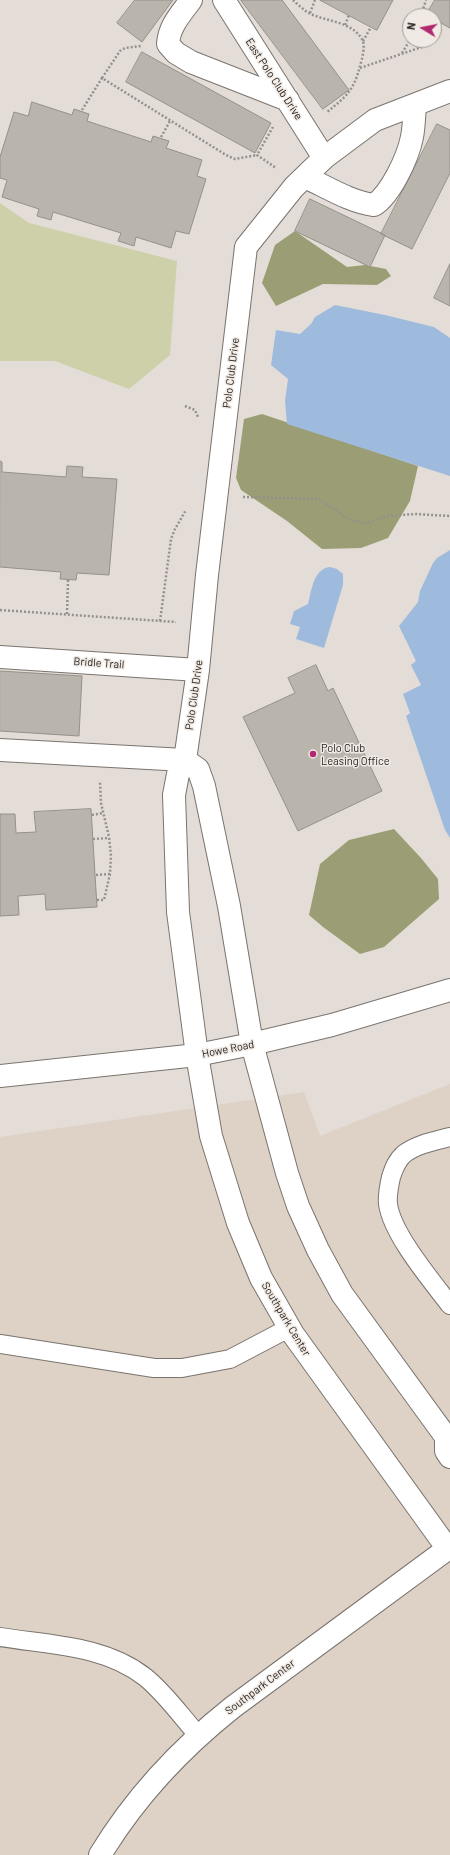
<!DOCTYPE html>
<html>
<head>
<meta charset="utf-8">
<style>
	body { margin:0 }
	#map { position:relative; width:450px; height:1855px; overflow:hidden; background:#e4ddd7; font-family:Barlow,sans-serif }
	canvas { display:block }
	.north { position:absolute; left:402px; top:8px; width:40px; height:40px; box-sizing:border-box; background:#f1eae4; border:1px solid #9f9a96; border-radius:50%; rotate:280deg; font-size:11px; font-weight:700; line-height:16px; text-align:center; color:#252220 }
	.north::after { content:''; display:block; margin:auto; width:14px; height:18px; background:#b02a71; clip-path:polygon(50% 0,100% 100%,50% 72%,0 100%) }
</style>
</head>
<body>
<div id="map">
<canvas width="450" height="1855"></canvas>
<div class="north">N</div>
</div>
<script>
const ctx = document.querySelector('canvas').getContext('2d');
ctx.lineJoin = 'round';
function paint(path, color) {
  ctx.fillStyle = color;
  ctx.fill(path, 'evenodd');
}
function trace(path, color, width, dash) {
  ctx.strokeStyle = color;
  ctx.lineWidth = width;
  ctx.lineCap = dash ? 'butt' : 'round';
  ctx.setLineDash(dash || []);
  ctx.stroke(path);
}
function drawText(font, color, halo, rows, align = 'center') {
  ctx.font = font + ' Barlow,sans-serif';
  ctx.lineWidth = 3;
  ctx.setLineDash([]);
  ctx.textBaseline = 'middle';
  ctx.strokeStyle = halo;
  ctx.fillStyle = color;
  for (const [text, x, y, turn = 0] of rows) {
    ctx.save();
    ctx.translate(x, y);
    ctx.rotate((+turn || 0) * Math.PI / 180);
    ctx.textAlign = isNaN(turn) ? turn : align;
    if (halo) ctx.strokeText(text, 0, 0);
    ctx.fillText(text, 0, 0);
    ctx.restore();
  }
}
paint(new Path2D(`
	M 450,1084 L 450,1855 L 0,1855 L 0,1137 L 304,1092 L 320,1136 Z`), '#ded1c6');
paint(new Path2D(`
	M 0,203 L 29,223 L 177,261 L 170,355 L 129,389 L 55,361 L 0,361 Z`), '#cdd0a9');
paint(new Path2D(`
	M 295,231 L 347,267 L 365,265 L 386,269 L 391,276 L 377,285 L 323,284 L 276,306 L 262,283 L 275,245 Z
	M 262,414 L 418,466 L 410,501 L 388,538 L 361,548 L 322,549 L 287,521 L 241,490 L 236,478 L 244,419 Z
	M 394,829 L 421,858 L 438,879 L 439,899 L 384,947 L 360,954 L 323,927 L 309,915 L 320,864 L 349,840 Z`), '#9b9e74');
paint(new Path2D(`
	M 335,305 L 385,315 L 434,327 L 450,338 L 450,476 L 287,424 L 285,401 L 288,379 L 271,365 L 276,330 L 300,334 L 311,324 L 315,317 Z
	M 450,550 L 450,838 L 445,830 L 406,716 L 410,713 L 403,694 L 421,685 L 411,665 L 416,661 L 399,626 L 418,602 L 420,591 L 433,563 L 437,558 Z
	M 330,567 L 337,569 L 343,574 L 343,585 L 324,648 L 296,639 L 300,627 L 290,624 L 294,611 L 308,604 C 312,590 313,569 330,567 Z`), '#9ebbdd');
const building = new Path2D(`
	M 135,0 L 173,0 L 142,42 L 117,23 Z
	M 241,0 L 282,0 L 349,90 L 323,109 Z
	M 320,0 L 393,0 L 377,30 Z
	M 435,0 L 450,0 L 450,28 L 434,19 L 434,16 L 426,15 Z
	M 142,52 L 271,123 L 255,153 L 126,82 Z
	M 32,102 L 72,115 L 74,109 L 89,114 L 87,121 L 151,142 L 153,136 L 169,141 L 166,148 L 202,160 L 197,176 L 206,179 L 189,234 L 176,231 L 171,248 L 136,237 L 134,246 L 118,241 L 121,233 L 53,212 L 51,220 L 37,216 L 39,209 L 2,197 L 7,180 L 0,178 L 0,157 L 14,112 L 28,116 Z
	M 437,124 L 450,130 L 450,173 L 412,249 L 381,234 Z
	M 310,199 L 385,235 L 370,267 L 295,231 Z
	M 450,264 L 450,306 L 434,298 Z
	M 0,461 L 2,462 L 2,472 L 66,477 L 67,466 L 83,467 L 82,477 L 117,479 L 109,575 L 77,573 L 76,580 L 60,579 L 61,572 L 0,567 Z
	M 316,665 L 328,691 L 333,688 L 382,791 L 298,831 L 243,717 L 295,693 L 288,678 Z
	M 0,671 L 82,676 L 79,736 L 0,731 Z
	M 91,809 L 97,907 L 46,910 L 45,894 L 18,896 L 19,915 L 0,916 L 0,814 L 15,814 L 16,833 L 36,832 L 34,812 Z`);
paint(building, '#b9b4ac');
trace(building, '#959089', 1);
const lane = new Path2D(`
	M 450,1137 C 435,1141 417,1144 404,1154 C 397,1160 394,1168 391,1177 C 389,1186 387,1195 388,1204 C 392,1234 431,1280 450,1305
	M 0,1344 L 154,1368 L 182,1368 L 230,1359 L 289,1328
	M 0,1637 C 49,1645 104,1645 145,1677 C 165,1693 181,1716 198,1735`);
const street = new Path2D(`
	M 191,0 C 181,14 169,26 168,44 L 176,53 L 191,62 L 288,100
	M 224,0 L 324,158
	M 305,177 C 327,187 350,202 374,205 C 391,194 408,157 412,137 C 414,127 414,116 415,106
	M 0,657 L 198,670
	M 0,750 L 185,760
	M 185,760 L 198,769 L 204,786 L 229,906 L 252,1044 L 287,1173 L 298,1206 L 318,1250 L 342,1294 L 446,1437 L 446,1451 L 450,1457
	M 448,1549 L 293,1334 L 261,1278 L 238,1223 L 211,1136 L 197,1055 L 178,912 L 174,795 L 178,774 L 185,760 L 198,670 L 207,575 L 246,247 L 294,187 L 324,158 L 375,120 L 450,91
	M 100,1855 C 135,1797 180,1749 233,1707 L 450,1547`);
const secondary = new Path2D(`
	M 0,1076 L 197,1055 L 252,1044 L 332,1025 L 450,990`);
trace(lane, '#7a746e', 20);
trace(street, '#7a746e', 24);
trace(secondary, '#7a746e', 24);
trace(new Path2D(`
	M 293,0 C 297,4 302,8 307,12 C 324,22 350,20 362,39 C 366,45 362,59 360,66 C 354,90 346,97 327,112
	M 310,13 L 315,0
	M 421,16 L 426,0
	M 345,25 L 349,15
	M 363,41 L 371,27
	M 402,53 L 410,40
	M 360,68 L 422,47
	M 102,78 L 120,51 L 125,48 L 141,46
	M 82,110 L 102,78 L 226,155 L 235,159 L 257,155
	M 273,127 L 257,155 L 276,168
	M 161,137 L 170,121
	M 185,406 L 195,410 L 198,417
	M 243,497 L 318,499 L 352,521 L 367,523 L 388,516 L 415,514 L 450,516
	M 0,610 L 176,622
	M 67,614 L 68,580
	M 160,621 L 171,539 L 175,529 L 186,510
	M 92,815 L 103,813
	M 93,839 L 109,838
	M 96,875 L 110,874
	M 97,900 L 104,900 L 110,874 L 111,856 L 109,837 L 101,803 L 100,782`), '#96908c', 2.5, [2, 2]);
trace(lane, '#fff', 18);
trace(street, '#fff', 22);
trace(secondary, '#fff', 22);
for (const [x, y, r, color] of [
	[313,754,4,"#b02a71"]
]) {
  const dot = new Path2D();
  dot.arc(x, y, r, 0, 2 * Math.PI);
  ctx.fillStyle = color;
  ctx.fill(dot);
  trace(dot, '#f1eae4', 1.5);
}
drawText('11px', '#252220', '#f1eae4', [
	["East Polo Club Drive",274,79,57],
	["Polo Club Drive",231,373,-83],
	["Bridle Trail",99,663,4],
	["Polo Club Drive",194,695,-82],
	["Howe Road",228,1049,-11],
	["Southpark Center",286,1319,59],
	["Southpark Center",260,1687,-37]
]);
drawText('11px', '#252220', '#f1eae4', [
	["Polo Club",321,748],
	["Leasing Office",321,761]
], 'left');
</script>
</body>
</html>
